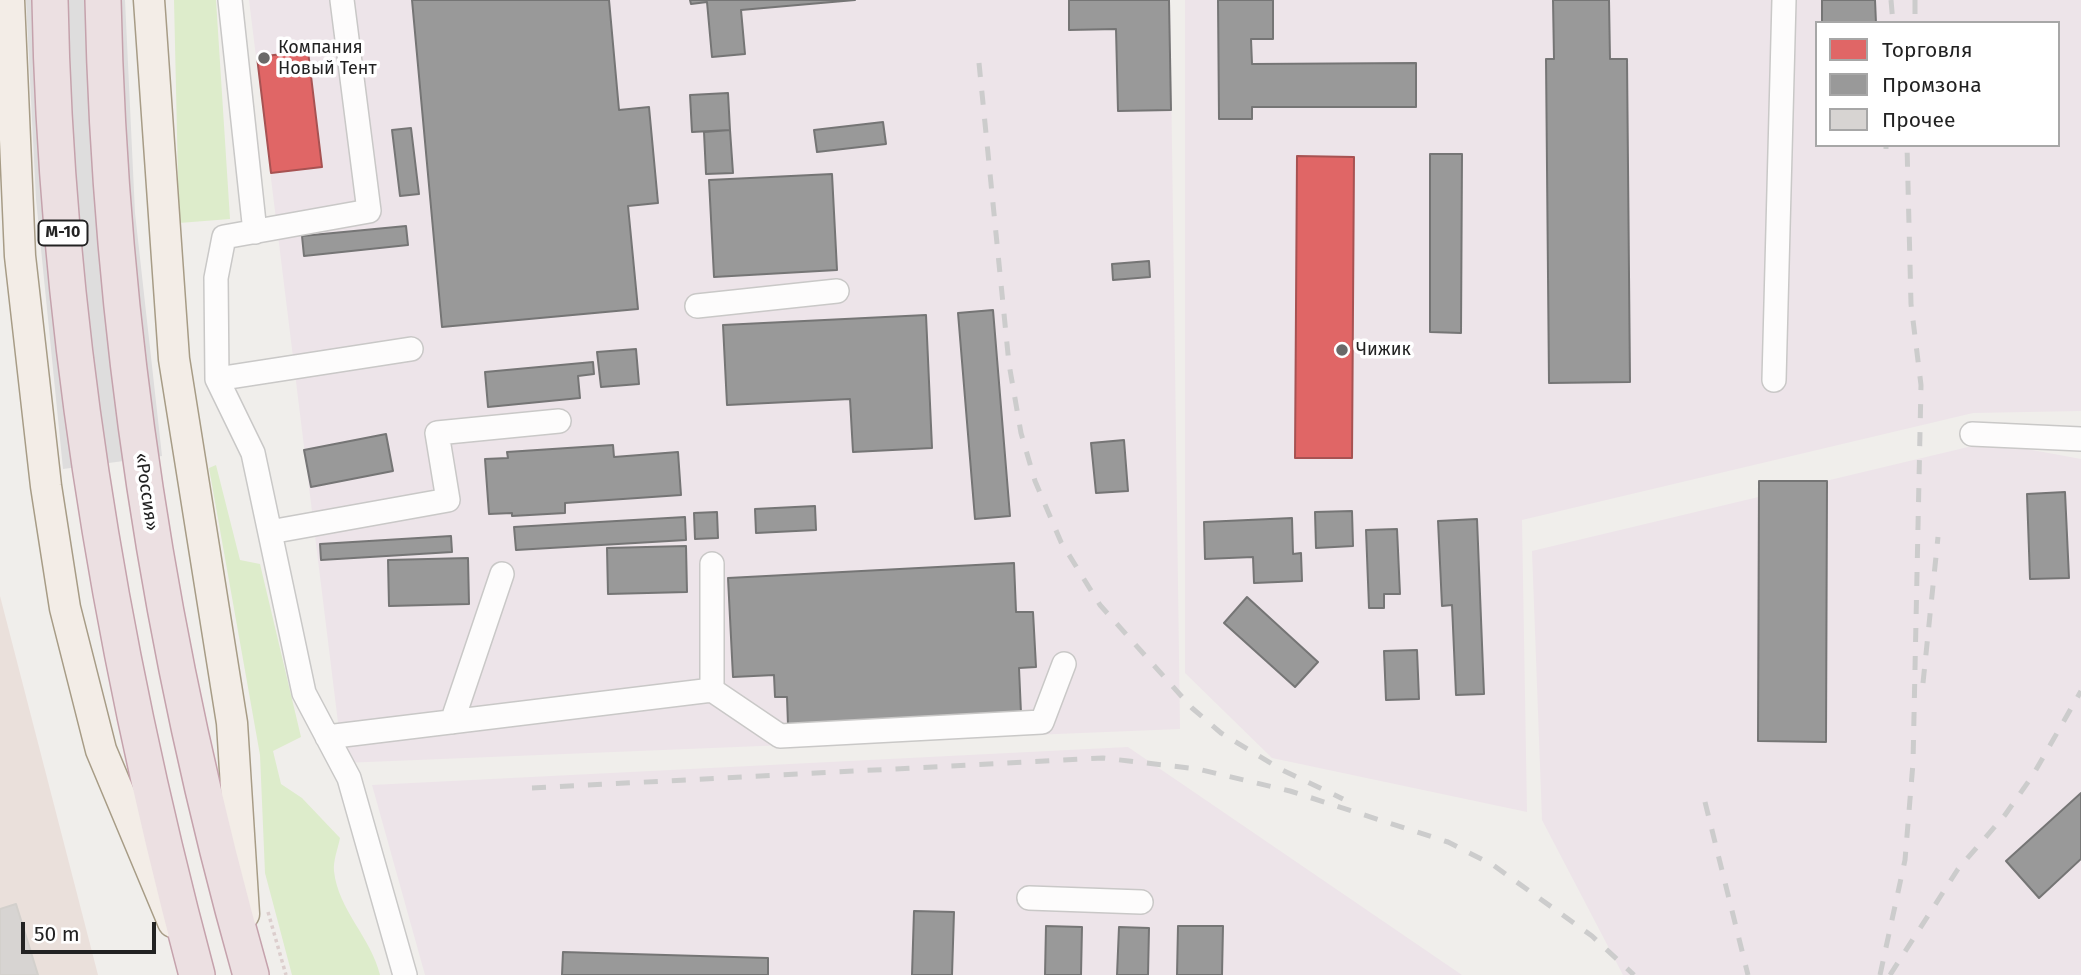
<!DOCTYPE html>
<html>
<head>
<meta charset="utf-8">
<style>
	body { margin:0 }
	#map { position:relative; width:2081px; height:975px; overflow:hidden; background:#f0eeeb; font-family:"Fira Sans",sans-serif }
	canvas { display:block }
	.legend { position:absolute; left:1815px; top:21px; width:245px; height:126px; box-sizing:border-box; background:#fff; border:2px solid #a7a7a7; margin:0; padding:9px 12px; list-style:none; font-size:21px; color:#222 }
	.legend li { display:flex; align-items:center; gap:14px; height:35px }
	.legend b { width:35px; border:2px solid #a7a7a7 }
	.scale { position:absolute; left:21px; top:922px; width:135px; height:32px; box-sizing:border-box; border:4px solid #222; border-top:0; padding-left:9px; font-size:21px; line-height:24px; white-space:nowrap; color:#222; -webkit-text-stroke:5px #fff; paint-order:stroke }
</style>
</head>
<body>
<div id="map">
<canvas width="2081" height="975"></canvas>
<ul class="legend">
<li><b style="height:19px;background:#e06666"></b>Торговля</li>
<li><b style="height:19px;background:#999"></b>Промзона</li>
<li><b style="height:19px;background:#d7d4d2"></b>Прочее</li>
</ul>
<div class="scale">50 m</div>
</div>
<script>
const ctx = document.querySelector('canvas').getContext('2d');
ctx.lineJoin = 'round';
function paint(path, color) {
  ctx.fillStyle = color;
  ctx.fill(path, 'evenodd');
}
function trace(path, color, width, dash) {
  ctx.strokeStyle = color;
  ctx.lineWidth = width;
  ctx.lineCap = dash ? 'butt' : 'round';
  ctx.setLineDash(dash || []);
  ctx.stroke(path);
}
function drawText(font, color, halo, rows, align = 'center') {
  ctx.font = font + ' "Fira Sans",sans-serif';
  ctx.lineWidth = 7;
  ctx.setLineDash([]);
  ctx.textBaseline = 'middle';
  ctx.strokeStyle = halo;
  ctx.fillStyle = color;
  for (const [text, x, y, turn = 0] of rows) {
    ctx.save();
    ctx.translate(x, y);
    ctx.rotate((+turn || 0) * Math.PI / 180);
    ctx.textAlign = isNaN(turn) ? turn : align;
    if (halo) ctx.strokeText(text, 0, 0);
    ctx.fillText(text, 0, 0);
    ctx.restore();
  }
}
paint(new Path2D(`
	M 249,0 L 1170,0 L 1180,729 L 343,763 Z
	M 1185,0 L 2081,0 L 2081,411 L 1973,413 L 1522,520 L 1527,812 L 1272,758 L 1185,673 ZM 1817,23 L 2058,23 L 2058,145 L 1817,145 Z
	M 1989,442 L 2081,459 L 2081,975 L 1623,975 L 1542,820 L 1532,551 Z
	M 1128,747 L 1462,975 L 425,975 L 372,785 Z`), '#ede4e9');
paint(new Path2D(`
	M 0,596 L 98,975 L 0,975 Z`), '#eae0db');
paint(new Path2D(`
	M 174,0 L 216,0 L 230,219 L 179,223 Z
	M 216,465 L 240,560 L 260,564 L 301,737 L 273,751 L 281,784 L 302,798 L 340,838 C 338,848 333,861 334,871 C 338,910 371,937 380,975 L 292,975 L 265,873 L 260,755 L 209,468 Z`), '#ddeccb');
paint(new Path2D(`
	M 26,0 L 125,0 L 135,213 L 162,456 L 63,469 L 36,199 Z`), '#dedddd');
const shops = new Path2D(`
	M 308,51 L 322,167 L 271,173 L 257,57 Z
	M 1297,156 L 1354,157 L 1352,458 L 1295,458 Z`);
paint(shops, '#e06666');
trace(shops, '#a75252', 2);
const industry = new Path2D(`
	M 412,0 L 609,0 L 619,110 L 649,107 L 658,203 L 628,206 L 638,309 L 442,327 Z
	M 690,0 L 855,0 L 741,10 L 745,54 L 712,57 L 707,2 L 691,4 Z
	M 1069,0 L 1169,0 L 1171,110 L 1118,111 L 1116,29 L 1069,30 Z
	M 1218,0 L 1273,0 L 1273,39 L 1251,39 L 1252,64 L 1416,63 L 1416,107 L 1252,107 L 1252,119 L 1219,119 Z
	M 1553,0 L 1609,0 L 1610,59 L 1627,59 L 1630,382 L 1549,383 L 1546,59 L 1554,59 Z
	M 1822,0 L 1875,0 L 1876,23 L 1822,23 Z
	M 728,93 L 730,130 L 692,132 L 690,95 Z
	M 883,122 L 886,144 L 817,152 L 814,130 Z
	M 411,128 L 419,194 L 400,196 L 392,130 Z
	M 730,130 L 733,173 L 706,174 L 704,132 Z
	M 1430,154 L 1462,154 L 1461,333 L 1430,332 Z
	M 832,174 L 837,270 L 714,277 L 709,180 Z
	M 406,226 L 408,245 L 304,256 L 302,236 Z
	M 1149,261 L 1150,277 L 1113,280 L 1112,264 Z
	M 993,310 L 1010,516 L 975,519 L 958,313 Z
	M 926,315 L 932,448 L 853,452 L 850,399 L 727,405 L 723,325 Z
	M 636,349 L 639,384 L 601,387 L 597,352 Z
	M 593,362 L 594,374 L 578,376 L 580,398 L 488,407 L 485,372 Z
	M 386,434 L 393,471 L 311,487 L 304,450 Z
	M 1124,440 L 1128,491 L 1096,493 L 1091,443 Z
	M 613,445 L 614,457 L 678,452 L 681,495 L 565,503 L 565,513 L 512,516 L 512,513 L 489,514 L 485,459 L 508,458 L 507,452 Z
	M 1759,481 L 1827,481 L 1826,742 L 1758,741 Z
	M 2065,492 L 2069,578 L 2030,579 L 2027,494 Z
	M 815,506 L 816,530 L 756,533 L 755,509 Z
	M 1352,511 L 1353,546 L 1316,548 L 1315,512 Z
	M 717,512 L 718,538 L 695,539 L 694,513 Z
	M 685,517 L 686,540 L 516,550 L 514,527 Z
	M 1292,518 L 1293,554 L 1301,553 L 1302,581 L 1254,583 L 1253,557 L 1205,559 L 1204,522 Z
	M 1477,519 L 1484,694 L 1456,695 L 1452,605 L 1442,606 L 1438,521 Z
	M 1397,529 L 1400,594 L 1384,594 L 1384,608 L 1369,608 L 1366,530 Z
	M 451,536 L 452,552 L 321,560 L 320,544 Z
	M 686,546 L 687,592 L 608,594 L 607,548 Z
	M 468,558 L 469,604 L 389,606 L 388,560 Z
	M 1014,563 L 1016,612 L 1033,612 L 1036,667 L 1019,668 L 1021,713 L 788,725 L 787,697 L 775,697 L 774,675 L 733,677 L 728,578 Z
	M 1247,597 L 1318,662 L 1295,687 L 1224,623 Z
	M 1417,650 L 1419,699 L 1386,700 L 1384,651 Z
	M 2081,793 L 2081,859 L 2039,898 L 2006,861 Z
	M 914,911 L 954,912 L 952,975 L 912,975 Z
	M 1046,926 L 1082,927 L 1081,975 L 1045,975 Z
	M 1178,926 L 1223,926 L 1222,975 L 1177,975 Z
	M 1119,927 L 1149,928 L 1148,975 L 1117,975 Z
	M 563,952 L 768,958 L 768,975 L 562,975 Z`);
paint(industry, '#999');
trace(industry, '#757575', 2);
const building = new Path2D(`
	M 16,904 L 38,975 L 0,975 L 0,909 Z`);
paint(building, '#d7d4d2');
trace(building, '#d3d0cc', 2);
const minor = new Path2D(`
	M 230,0 L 255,232
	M 342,0 L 369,211 L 224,237 L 216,278 L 217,379 L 253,453 L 304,693 L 349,778 L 405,975
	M 697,306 L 837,291
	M 217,379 L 411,349
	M 1774,380 L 1784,0
	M 1972,434 L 2081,439
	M 270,532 L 448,500 L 437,433 L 559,421
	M 712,690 L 780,736 L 1042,722 L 1064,664
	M 452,722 L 502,574
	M 327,737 L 712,690 L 712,564
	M 1029,898 L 1141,902`);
const major = new Path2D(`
	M 9,0 L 20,256 L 46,486 L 65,608 L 101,750 L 173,922
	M 149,0 L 174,359 L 232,723 L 244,914`);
const highway = new Path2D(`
	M 50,0 C 56,330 112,657 197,975
	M 103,0 C 110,329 161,658 251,975`);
trace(minor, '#c9c8c7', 26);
trace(major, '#a79c86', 33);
trace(highway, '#c5a2ac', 38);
trace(new Path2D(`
	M 268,912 L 286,975`), '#dccecd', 3.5, [3.5, 3.5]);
trace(minor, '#fdfcfc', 23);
trace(major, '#f3ede7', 30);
trace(highway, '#ece0e2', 35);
trace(new Path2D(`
	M 1891,0 L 1893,23
	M 1915,0 L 1915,23
	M 979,63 L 1009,364 L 1021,433 L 1035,481 L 1061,542 L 1100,605 L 1192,708 L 1221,733 L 1282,770 L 1343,799
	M 1886,145 L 1886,149
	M 1923,683 L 1938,537
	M 532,788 L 1103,758 L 1198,769 L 1290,791 L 1448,842 L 1493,865 L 1592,936 L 1634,975
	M 1705,802 L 1748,975
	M 1880,975 L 1905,860 L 1913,763 L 1921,385 L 1911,304 L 1907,145
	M 1890,975 L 1958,869 L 2005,815 L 2033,775 L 2081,691`), '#ccc', 5, [14, 14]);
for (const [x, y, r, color] of [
	[264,58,7,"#6a6968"],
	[1342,350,7,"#6a6968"]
]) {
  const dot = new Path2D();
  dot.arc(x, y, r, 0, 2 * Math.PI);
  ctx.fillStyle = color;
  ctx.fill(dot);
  trace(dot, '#fff', 2.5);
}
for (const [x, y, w] of [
	[63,233,49]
]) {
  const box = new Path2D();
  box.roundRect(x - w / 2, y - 12.5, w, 25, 5);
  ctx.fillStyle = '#fff';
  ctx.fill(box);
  trace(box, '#222', 2);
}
drawText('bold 16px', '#222', null, [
	["М-10",63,233]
]);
drawText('18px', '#222', '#fff', [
	["Компания",278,48],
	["Новый Тент",278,69],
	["Чижик",1356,350]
], 'left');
drawText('18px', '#222', '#fff', [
	["«Россия»",146,492,82]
]);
</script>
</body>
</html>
